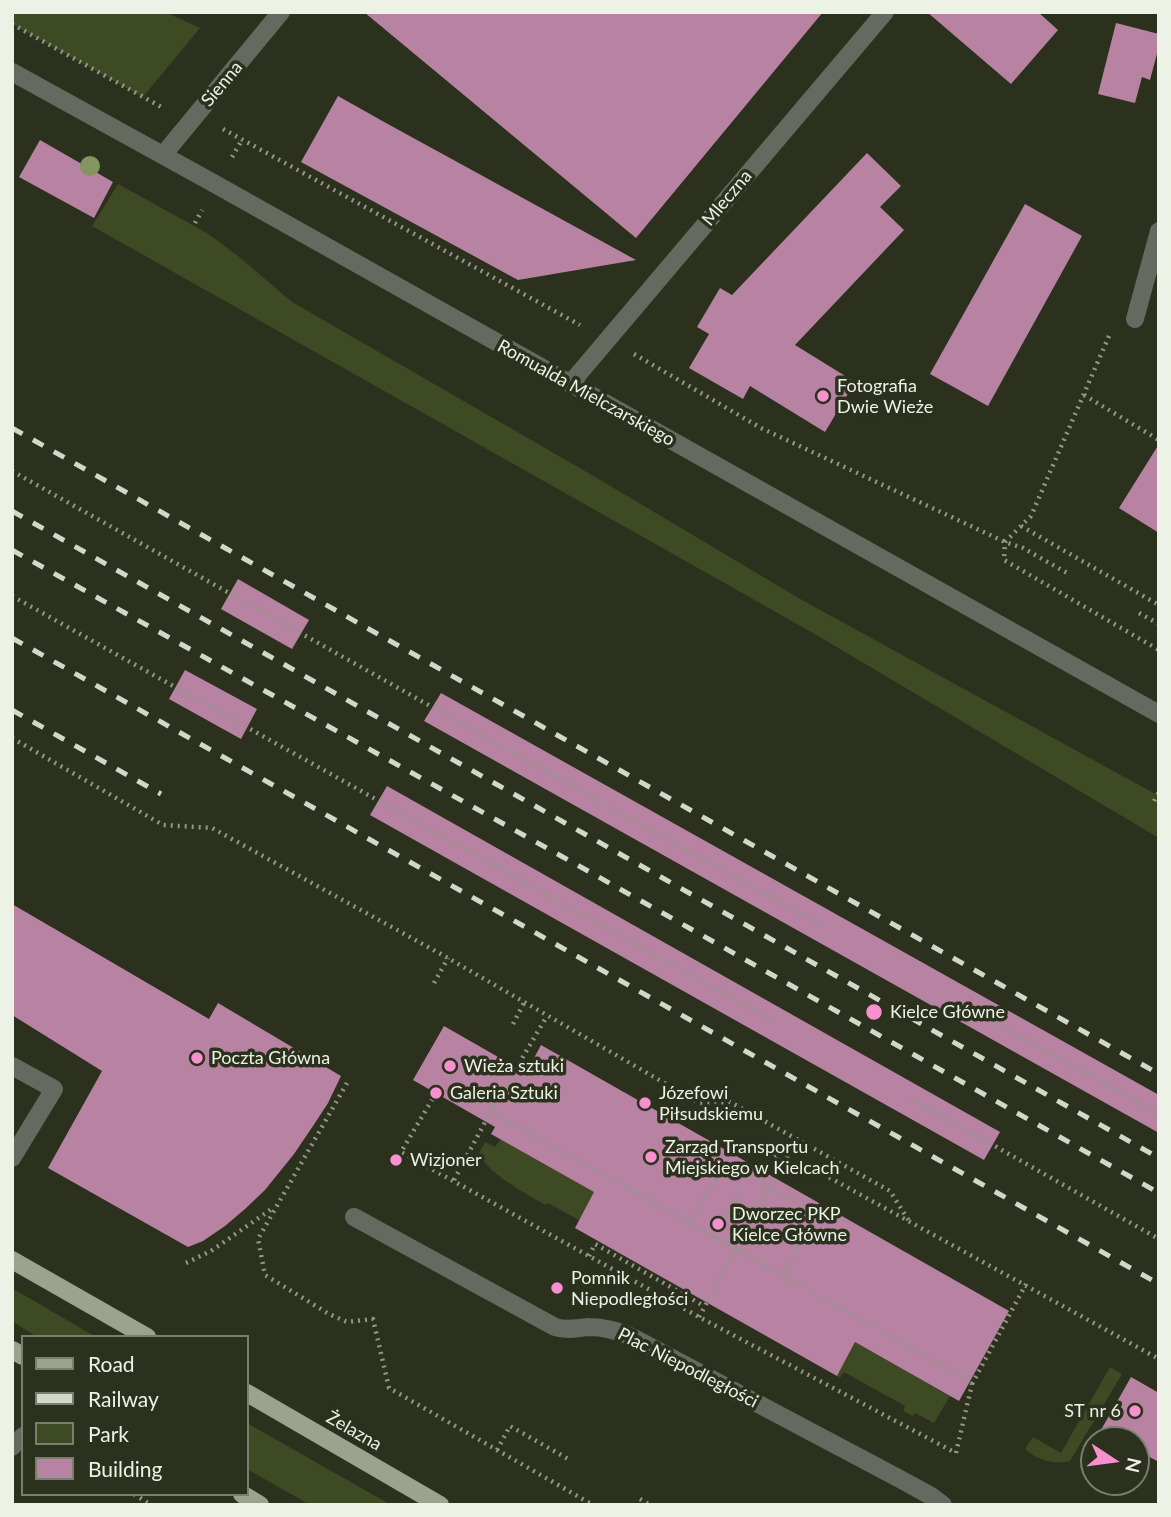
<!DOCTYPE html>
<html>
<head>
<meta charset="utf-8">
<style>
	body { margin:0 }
	#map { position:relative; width:1171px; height:1517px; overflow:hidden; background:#2b311d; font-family:Lato,sans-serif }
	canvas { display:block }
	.frame { position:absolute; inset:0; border:14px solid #edf2e6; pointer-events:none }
	.legend { position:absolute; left:21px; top:1335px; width:228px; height:161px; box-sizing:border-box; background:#2b311d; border:2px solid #797e6d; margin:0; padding:9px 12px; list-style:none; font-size:21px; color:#edf2e6 }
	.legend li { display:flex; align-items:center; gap:14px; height:35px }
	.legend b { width:35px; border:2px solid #797e6d }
	.north { position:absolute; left:1080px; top:1426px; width:70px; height:70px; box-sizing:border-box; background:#2b311d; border:2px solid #797e6d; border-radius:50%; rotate:103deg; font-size:19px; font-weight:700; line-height:28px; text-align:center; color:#edf2e6 }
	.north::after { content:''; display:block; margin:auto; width:24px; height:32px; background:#f690cf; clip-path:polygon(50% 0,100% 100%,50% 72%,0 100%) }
</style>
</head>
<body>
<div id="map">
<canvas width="1171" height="1517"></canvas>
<div class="frame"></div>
<ul class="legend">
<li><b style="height:9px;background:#9ba38f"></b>Road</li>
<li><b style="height:9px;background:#d2d7ca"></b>Railway</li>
<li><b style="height:19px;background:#3e4a24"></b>Park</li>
<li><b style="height:19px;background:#b883a2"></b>Building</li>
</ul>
<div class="north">N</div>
</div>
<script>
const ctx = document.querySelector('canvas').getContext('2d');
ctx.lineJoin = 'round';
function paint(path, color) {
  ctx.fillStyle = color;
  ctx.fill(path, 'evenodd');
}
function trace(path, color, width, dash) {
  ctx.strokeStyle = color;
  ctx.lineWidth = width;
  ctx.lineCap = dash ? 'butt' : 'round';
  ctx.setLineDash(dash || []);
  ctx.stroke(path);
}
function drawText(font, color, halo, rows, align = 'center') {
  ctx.font = font + ' Lato,sans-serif';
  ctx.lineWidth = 7;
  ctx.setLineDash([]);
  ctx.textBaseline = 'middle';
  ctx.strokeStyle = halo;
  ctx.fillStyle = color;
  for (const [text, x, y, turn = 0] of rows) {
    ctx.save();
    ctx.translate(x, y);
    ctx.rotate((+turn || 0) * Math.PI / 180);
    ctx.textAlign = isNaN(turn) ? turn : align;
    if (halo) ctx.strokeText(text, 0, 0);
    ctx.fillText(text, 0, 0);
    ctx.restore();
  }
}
paint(new Path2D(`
	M 12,12 L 165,12 L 200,28 L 143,97 L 12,24 Z
	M 118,184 L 207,233 L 238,256 L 292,302 L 597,478 L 802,600 L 1159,796 L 1159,838 L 813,633 L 92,226 Z
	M 501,1139 L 595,1192 L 579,1220 L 548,1203 L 546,1205 C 532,1198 506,1182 494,1172 C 488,1167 485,1161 477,1157 L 485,1142 L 495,1147 Z
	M 12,1288 L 96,1337 L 37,1337 L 12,1321 Z
	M 855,1342 L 950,1396 L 934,1423 L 915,1413 L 913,1416 L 903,1411 L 905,1406 L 844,1372 L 840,1378 L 837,1376 Z
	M 1110,1367 L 1122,1374 L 1070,1461 C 1054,1465 1037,1460 1025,1449 L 1033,1437 L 1061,1453 Z
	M 247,1423 L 391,1505 L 310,1505 L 247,1469 Z`), '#3e4a24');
paint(new Path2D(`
	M 364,12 L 823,12 L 636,238 Z
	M 927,12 L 1038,12 L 1058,30 L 1011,84 Z
	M 1116,23 L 1159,34 L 1159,46 L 1150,80 L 1142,77 L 1135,103 L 1098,94 Z
	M 338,96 L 386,123 L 636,260 L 518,280 L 301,162 Z
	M 40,140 L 113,182 L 94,218 L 19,177 Z
	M 867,153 L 901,186 L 880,207 L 904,230 L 795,345 L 855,382 L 825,432 L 750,386 L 743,399 L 689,368 L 709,334 L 697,327 L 720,288 L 732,295 Z
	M 1025,204 L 1082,236 L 988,406 L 930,374 Z
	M 1159,444 L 1159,533 L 1119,508 Z
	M 238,579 L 309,620 L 292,649 L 221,609 Z
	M 185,670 L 257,709 L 241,739 L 169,699 Z
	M 441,693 L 1159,1095 L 1159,1133 L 424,721 Z
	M 387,786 L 1000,1132 L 984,1160 L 370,815 Z
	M 12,904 L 209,1019 L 218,1003 L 341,1076 L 328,1103 L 313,1126 L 294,1154 L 265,1190 L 245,1209 L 225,1226 L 203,1241 L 188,1247 L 48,1168 L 102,1071 L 12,1015 Z
	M 444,1026 L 526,1073 L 541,1045 L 1009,1311 L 959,1401 L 855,1342 L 837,1376 L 575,1228 L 594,1192 L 491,1134 L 495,1127 L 413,1080 Z
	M 1131,1377 L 1159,1393 L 1159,1462 L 1136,1450 L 1136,1440 L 1119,1440 L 1101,1430 Z`), '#b883a2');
trace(new Path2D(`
	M 12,24 L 163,108
	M 223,129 L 580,325
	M 232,157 L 242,140
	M 195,223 L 202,210
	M 1109,336 L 1031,516 L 1005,542 L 1004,560 L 1159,650
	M 634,354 L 761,428 L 1005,542 L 1023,548 L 1067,573
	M 1084,395 L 1159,440
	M 12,471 L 822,926
	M 1021,526 L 1159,605
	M 12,596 L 773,1021
	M 1139,613 L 1159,624
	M 12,738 L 163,825 L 212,828 L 448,958 L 699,1103 L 730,1102 L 890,1191 L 909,1221
	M 1154,801 L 1159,792
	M 434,983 L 448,958
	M 958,1002 L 1159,1114
	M 513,1024 L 524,1003
	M 347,1083 L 258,1239 L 265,1275 L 329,1314 L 347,1322 L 373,1319 L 389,1388 L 593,1505
	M 436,1093 L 401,1152 L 699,1317 L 956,1453 L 972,1384 L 970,1381 L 491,1111
	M 910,1098 L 1159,1239
	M 772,1145 L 778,1148 L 773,1157 L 777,1159 L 786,1144 L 790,1146
	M 823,1174 L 1159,1359
	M 454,1180 L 491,1111 L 547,1016
	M 735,1200 L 734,1202 L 753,1213
	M 689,1223 L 726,1163 L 817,1214 L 782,1275
	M 713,1237 L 739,1193
	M 589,1256 L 595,1244 L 704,1306
	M 186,1263 L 211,1251 L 273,1208
	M 699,1317 L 797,1139
	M 972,1384 L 1026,1284
	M 497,1450 L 510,1426 L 568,1459
	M 134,1494 L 151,1505
	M 640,1499 L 650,1505`), '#929888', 4.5, [2, 5]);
trace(new Path2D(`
	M 12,72 L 215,184 L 1159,714
	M 163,155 L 281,12
	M 1135,319 L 1159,231
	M 570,384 L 885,12
	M 12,1066 L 54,1089 L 12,1158
	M 354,1217 L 555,1327 C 567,1331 576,1328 588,1327 C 605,1327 617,1331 632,1337 L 900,1479 L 931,1496 L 943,1505
	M 12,1447 L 23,1436`), '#65695f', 18);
trace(new Path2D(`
	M 12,1260 L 147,1337
	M 12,1350 L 23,1356
	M 247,1393 L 440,1505
	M 242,1494 L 260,1505`), '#9ba38f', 18);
trace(new Path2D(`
	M 12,428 L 1159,1074
	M 12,511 L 1159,1158
	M 12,550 L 588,871 L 1159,1193
	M 12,638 L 1159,1284
	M 12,710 L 161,794`), '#d2d7ca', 5, [12, 12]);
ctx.fillStyle = '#839560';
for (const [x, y] of [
	[90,166]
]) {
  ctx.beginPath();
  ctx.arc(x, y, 10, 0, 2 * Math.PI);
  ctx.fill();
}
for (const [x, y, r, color] of [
	[823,396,7,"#f690cf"],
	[874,1012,9,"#f690cf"],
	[197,1058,7,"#f690cf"],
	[450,1066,7,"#f690cf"],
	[436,1093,7,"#f690cf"],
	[645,1103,7,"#f690cf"],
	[651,1157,7,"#f690cf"],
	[396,1160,7,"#f690cf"],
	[718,1224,7,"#f690cf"],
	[557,1288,7,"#f690cf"],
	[1135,1411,7,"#f690cf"]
]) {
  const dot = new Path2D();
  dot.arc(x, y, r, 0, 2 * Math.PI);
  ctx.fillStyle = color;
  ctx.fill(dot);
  trace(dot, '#2b311d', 2.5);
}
drawText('18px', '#edf2e6', '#2b311d', [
	["Sienna",222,84,-50],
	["Mleczna",727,198,-50],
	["Romualda Mielczarskiego",586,393,29],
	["Plac Niepodległości",688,1368,27],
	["Żelazna",354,1431,30]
]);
drawText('18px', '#edf2e6', '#2b311d', [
	["Fotografia",837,386],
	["Dwie Wieże",837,407],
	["Kielce Główne",890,1012],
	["Poczta Główna",211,1058],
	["Wieża sztuki",464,1066],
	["Galeria Sztuki",450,1093],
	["Józefowi",659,1093],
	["Piłsudskiemu",659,1114],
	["Zarząd Transportu",665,1147],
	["Miejskiego w Kielcach",665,1168],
	["Wizjoner",410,1160],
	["Dworzec PKP",732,1214],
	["Kielce Główne",732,1235],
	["Pomnik",571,1278],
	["Niepodległości",571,1299],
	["ST nr 6",1121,1411,"right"]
], 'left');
</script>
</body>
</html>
